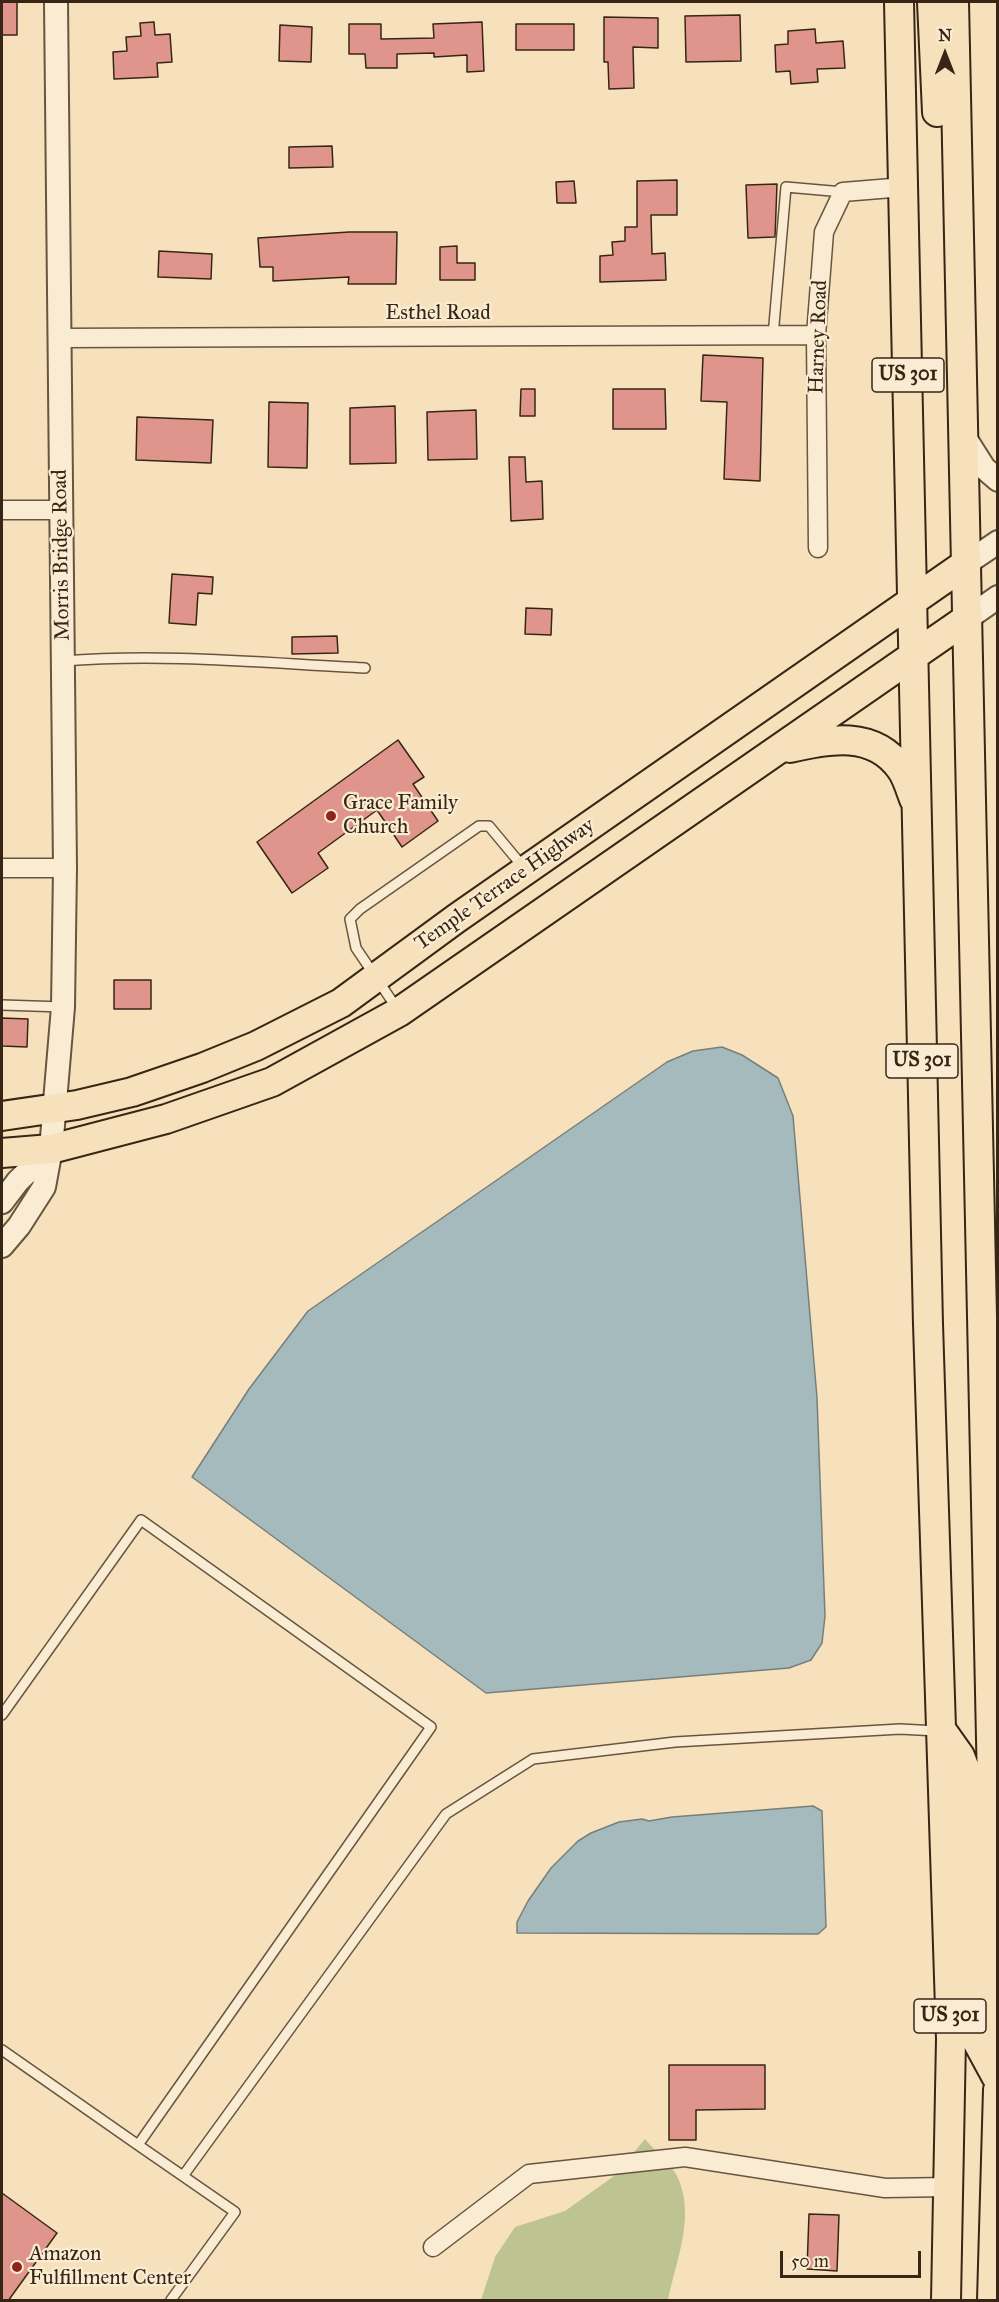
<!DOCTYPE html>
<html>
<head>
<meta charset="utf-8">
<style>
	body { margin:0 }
	#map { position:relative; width:999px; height:2302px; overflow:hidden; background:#f7e1bc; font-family:"IM FELL Great Primer",serif }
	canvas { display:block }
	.frame { position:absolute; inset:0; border:3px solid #372615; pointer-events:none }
	.north { position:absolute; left:915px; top:24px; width:60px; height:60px; -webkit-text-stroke:4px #faecd3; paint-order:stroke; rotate:0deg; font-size:16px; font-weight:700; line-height:24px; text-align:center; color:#372615 }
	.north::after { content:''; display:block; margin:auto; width:21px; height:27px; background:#372615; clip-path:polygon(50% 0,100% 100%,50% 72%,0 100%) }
	.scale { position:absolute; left:780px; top:2251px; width:141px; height:27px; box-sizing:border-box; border:3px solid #372615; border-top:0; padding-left:8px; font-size:18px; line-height:21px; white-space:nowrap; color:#372615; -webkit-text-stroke:4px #faecd3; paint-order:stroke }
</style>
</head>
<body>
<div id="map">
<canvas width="999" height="2302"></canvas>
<div class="frame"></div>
<div class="north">N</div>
<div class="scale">50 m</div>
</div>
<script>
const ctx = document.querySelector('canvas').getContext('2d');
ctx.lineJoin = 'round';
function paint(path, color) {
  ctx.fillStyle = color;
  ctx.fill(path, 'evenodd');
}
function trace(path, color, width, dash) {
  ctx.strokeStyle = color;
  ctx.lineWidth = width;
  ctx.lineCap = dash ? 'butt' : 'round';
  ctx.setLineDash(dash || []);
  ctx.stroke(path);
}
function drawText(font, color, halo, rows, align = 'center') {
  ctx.font = font + ' "IM FELL Great Primer",serif';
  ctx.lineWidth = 4.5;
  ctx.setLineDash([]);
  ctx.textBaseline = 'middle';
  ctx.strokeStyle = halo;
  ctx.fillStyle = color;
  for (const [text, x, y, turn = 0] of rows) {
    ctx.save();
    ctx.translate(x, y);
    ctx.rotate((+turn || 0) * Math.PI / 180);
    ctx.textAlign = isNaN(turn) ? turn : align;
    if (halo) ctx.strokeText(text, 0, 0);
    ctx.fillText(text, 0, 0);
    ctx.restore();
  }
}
paint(new Path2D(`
	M 645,2139 C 654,2150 669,2162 676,2174 C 697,2214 676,2260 668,2300 L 481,2300 L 495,2257 L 515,2227 L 565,2211 L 614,2176 Z`), '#bdc391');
const water = new Path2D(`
	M 722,1047 L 742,1055 L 778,1078 L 793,1116 L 817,1398 L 825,1616 L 822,1643 L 811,1660 L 789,1668 L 486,1693 L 192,1477 L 249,1389 L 308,1311 L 667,1062 L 693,1051 Z
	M 813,1806 L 822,1811 L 826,1927 L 818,1934 L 517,1933 L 517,1922 L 528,1901 L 551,1868 L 578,1841 L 591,1833 L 619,1822 L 642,1819 L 649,1821 L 672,1817 Z`);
paint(water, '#a4babd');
trace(water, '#787f7a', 1.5);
const building = new Path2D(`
	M 2,2 L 17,2 L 17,35 L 2,35 Z
	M 740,15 L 741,61 L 686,62 L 685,16 Z
	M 604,17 L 658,18 L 658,48 L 633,47 L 634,88 L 609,89 L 608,62 L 604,62 Z
	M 154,22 L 155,35 L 170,34 L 172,62 L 157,63 L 158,77 L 114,79 L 113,52 L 127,51 L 126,37 L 141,36 L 140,23 Z
	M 482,22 L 484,71 L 467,72 L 467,55 L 434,57 L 434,53 L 397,54 L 397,68 L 366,68 L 365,54 L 349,54 L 349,24 L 381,24 L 381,39 L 434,38 L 433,24 Z
	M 516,24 L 574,24 L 574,50 L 516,50 Z
	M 280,25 L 312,27 L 311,62 L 279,61 Z
	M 815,29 L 816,43 L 843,41 L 845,68 L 817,69 L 818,82 L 791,84 L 790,71 L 776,72 L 775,45 L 788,44 L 788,31 Z
	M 332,146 L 333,167 L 289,168 L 289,147 Z
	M 677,180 L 677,215 L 651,215 L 652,254 L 665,253 L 666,280 L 600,282 L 600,256 L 613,255 L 612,242 L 625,241 L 625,227 L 637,227 L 637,181 Z
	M 574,181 L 576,203 L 557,203 L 556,182 Z
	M 777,184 L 775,237 L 748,238 L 746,185 Z
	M 349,232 L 397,232 L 396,284 L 348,284 L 349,277 L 273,281 L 273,267 L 260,267 L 258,238 Z
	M 457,246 L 457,263 L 475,263 L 475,280 L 440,280 L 440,247 Z
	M 159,251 L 212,254 L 211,279 L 158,277 Z
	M 703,355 L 763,358 L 760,481 L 724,479 L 727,402 L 701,401 Z
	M 521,389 L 535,389 L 535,416 L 520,416 Z
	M 613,389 L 665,389 L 666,429 L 613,429 Z
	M 269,402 L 308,403 L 307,468 L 268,467 Z
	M 395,406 L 396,463 L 350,464 L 350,408 Z
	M 476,410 L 477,459 L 428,460 L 427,412 Z
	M 137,417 L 213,420 L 211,463 L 136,460 Z
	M 509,457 L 525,457 L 526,482 L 542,481 L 543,519 L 511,521 Z
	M 172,574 L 213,577 L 212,594 L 198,593 L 196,625 L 169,623 Z
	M 526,608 L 552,609 L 551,635 L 525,634 Z
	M 337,636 L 338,653 L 292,654 L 292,637 Z
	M 398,740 L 424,777 L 413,784 L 438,821 L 402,847 L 377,810 L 318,853 L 328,868 L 292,893 L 257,842 Z
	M 114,980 L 151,980 L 151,1009 L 114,1009 Z
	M 2,1018 L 28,1019 L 27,1047 L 2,1046 Z
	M 669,2065 L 765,2065 L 765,2109 L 696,2110 L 696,2140 L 669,2140 Z
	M 2,2193 L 57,2233 L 8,2301 L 2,2301 Z
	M 809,2214 L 839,2215 L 837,2271 L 807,2269 Z`);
paint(building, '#e0958c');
trace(building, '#372615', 1.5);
const service = new Path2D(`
	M 773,336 L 786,187 L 843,192
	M 63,661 C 164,653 264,663 365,668
	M 2,1005 L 63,1007
	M 398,1010 L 356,948 L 350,919 L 360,909 L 479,826 L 489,826 L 524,868
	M 2,1715 L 141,1520 L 431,1727 L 138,2145 L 2,2050
	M 138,2145 L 235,2212 L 171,2300
	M 183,2176 L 446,1814 L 533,1759 L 675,1742 L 900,1729 L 937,1731`);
const minor = new Path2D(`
	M 60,338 L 816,335
	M 2,510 L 62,510
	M 818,548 L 816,335 L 824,232 L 843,192 L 904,187
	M 2,868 L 65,868
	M 433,2247 L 529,2174 L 685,2157 L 885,2188 L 948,2187`);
const tertiary = new Path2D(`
	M 965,438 L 984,468 L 998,480
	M 967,563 L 998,542
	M 968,618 L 998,597
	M 2,1202 L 18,1181 L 51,1149
	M 2,1246 L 19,1226 L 44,1187 L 51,1149 L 63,1007 L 65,868 L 56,2`);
const primary = new Path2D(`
	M 899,2 L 928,1324 L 951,2039 L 946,2300
	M 932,2 L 937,112
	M 954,2 L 998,2067
	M 790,748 C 828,739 874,730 901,769 C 907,777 910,789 914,799
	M 2,1116 L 77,1105 L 132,1092 L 202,1068 L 256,1046 L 341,1003 L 457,918 L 967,563
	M 2,1153 L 51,1149 L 166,1119 L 272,1082 L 399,1012 L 968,618
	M 943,1732 L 960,1756 L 967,1774 L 977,2041 L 996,2076
	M 992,2300 L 998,2090`);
trace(service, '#67553f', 12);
trace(minor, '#67553f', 21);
trace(tertiary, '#67553f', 26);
trace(primary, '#372615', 32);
trace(service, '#faecd3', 9);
trace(minor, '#faecd3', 18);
trace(tertiary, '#faecd3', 22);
trace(primary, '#f7e1bc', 28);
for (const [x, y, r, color] of [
	[331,816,6,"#8f2418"],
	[17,2267,6,"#8f2418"]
]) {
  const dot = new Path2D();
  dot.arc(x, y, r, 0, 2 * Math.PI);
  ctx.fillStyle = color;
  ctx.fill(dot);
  trace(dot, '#faecd3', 2);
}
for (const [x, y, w] of [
	[908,375,72],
	[922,1061,72],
	[950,2016,72]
]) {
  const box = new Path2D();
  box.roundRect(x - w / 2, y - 17, w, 34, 4.5);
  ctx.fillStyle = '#faecd3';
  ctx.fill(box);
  trace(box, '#372615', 1.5);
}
drawText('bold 20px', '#372615', null, [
	["US 301",908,375],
	["US 301",922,1061],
	["US 301",950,2016]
]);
drawText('21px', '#372615', '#faecd3', [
	["Esthel Road",438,314],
	["Harney Road",819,337,-88],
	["Morris Bridge Road",62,555,-91],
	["Temple Terrace Highway",505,885,-35]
]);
drawText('21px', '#372615', '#faecd3', [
	["Grace Family",343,804],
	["Church",343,828],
	["Amazon",29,2255],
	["Fulfillment Center",29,2279]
], 'left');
</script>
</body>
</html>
